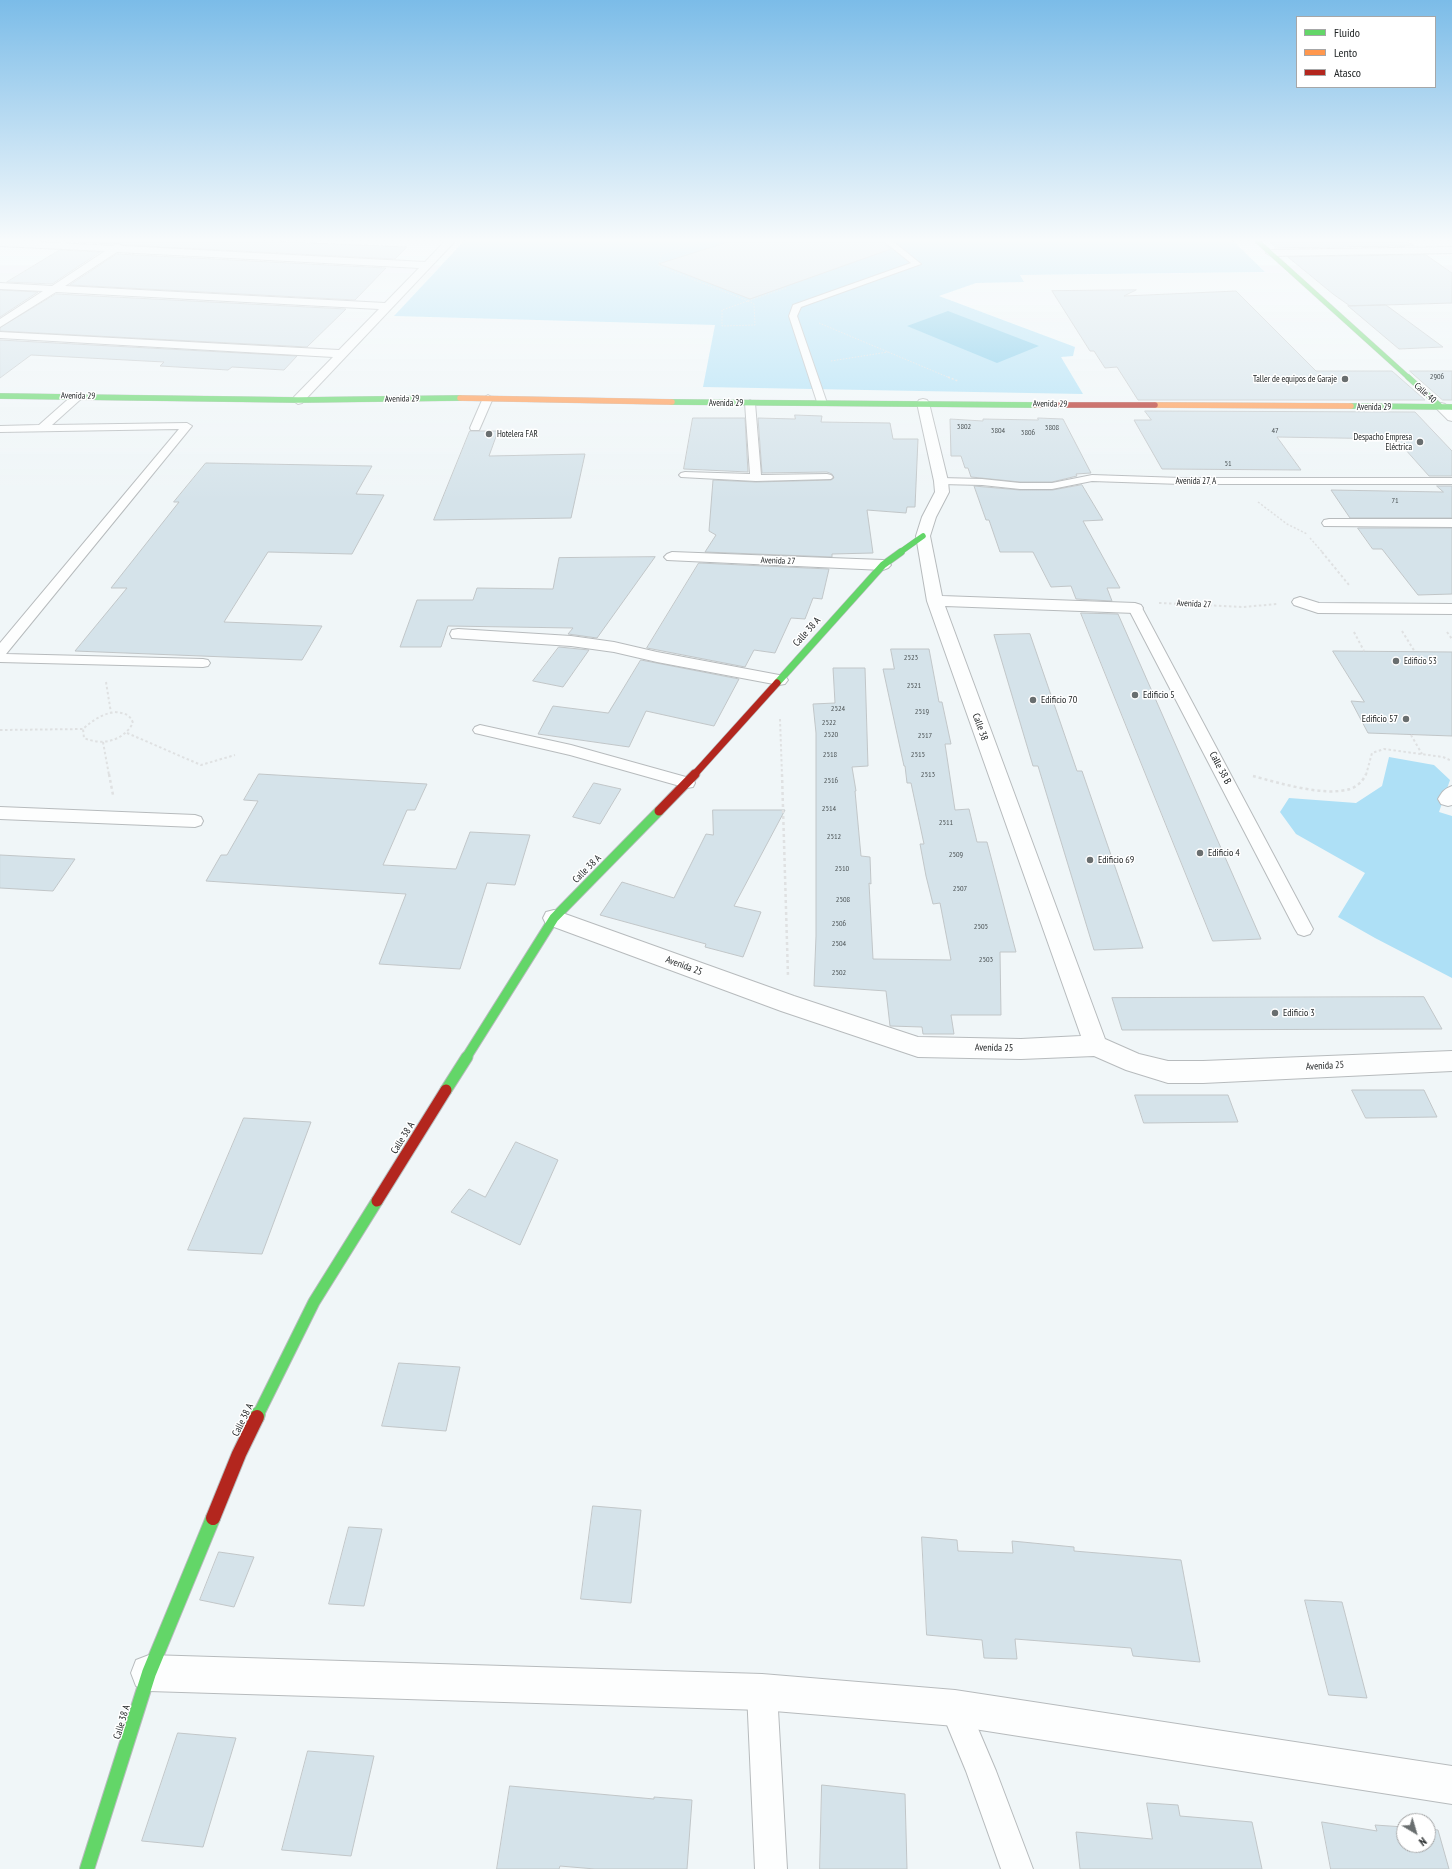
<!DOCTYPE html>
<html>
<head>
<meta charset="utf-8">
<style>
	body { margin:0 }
	#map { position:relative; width:1452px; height:1869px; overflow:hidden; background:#f0f6f8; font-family:"PT Sans Narrow",sans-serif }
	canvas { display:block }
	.legend { position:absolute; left:1296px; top:16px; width:140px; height:72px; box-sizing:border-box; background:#fff; border:1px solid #a6a7a8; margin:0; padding:5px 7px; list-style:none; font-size:12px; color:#202425 }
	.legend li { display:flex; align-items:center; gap:8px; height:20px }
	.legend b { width:20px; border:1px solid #a6a7a8 }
	.north { position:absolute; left:1396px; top:1813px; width:40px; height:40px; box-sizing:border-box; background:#fff; border:1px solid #a6a7a8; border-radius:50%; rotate:142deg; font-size:11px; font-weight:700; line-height:16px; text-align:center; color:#202425 }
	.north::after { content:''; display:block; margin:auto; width:14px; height:18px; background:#696e6f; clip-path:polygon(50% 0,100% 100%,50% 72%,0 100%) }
</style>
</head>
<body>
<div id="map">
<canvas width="1452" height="1869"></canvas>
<ul class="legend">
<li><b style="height:5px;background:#63d668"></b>Fluido</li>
<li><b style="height:5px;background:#ff974d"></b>Lento</li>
<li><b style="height:5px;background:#b3261e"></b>Atasco</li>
</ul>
<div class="north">N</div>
</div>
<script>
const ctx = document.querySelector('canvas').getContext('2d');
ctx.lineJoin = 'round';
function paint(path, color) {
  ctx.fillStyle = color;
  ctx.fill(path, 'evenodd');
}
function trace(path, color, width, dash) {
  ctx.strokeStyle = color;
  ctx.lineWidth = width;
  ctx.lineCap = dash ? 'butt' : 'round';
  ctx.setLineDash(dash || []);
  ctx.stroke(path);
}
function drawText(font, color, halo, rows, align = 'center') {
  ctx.font = font + ' "PT Sans Narrow",sans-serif';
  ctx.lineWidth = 3;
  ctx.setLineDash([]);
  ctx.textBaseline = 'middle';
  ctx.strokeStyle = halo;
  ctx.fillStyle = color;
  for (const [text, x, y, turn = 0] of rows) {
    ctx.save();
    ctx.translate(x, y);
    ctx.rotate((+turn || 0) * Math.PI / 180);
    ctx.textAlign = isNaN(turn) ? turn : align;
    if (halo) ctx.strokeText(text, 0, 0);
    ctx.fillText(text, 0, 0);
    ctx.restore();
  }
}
paint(new Path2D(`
	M 466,239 L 1231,239 L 1265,272 L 1020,275 L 1024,282 L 976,283 L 939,296 L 1075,347 L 1073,356 L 1061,357 L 1083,394 L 703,387 L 715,325 L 394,316 Z
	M 1389,757 L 1434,765 L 1450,780 L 1439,812 L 1452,816 L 1452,978 L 1375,938 L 1338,917 L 1365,873 L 1296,834 L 1280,812 L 1289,798 L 1356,803 L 1382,786 Z`), '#aee0f6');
paint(new Path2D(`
	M 948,311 L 1039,346 L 997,363 L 907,326 Z`), '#78c8e9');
const building = new Path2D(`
	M 80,239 L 214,239 L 407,247 L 395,259 L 122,245 L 119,243 L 113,244 L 74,242 Z
	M 738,239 L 880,239 L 891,249 L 750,299 L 659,264 Z
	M 1267,239 L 1404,239 L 1414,246 L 1277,248 Z
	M 60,250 L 100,252 L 52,284 L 7,282 Z
	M 117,254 L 386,268 L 355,300 L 70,285 Z
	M 1426,255 L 1452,273 L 1452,303 L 1350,306 L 1333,294 L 1288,257 Z
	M 0,290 L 38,292 L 0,317 Z
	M 1136,290 L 1124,296 L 1236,291 L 1316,371 L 1392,371 L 1425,400 L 1138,400 L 1117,367 L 1105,368 L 1094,351 L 1090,351 L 1052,291 Z
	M 56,294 L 346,309 L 307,347 L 0,331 L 0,328 Z
	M 1386,305 L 1443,347 L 1399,349 L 1348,306 Z
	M 0,340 L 297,356 L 284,370 L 232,367 L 228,370 L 160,366 L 164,362 L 31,355 L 0,378 Z
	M 1410,371 L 1452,371 L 1452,400 L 1443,400 Z
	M 1145,411 L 1415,412 L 1452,451 L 1452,476 L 1429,476 L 1396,439 L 1277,437 L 1301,470 L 1162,469 L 1134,420 L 1151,420 Z
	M 795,415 L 822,416 L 821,422 L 890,423 L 893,439 L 918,439 L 915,507 L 907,507 L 906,513 L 867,510 L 873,553 L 832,554 L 832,557 L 705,552 L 716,535 L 709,531 L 713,480 L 756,482 L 831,480 L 834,478 L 832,474 L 827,472 L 762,473 L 758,418 L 795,419 Z
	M 693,418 L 745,418 L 748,472 L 684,469 Z
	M 1038,418 L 1063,419 L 1091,473 L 1076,474 L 1077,476 L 1052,482 L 1020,482 L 971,477 L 968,468 L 965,468 L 961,456 L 951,456 L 950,419 L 983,421 L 983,419 L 1038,420 Z
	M 470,431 L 498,431 L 489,456 L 585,454 L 571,518 L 434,520 Z
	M 206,463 L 372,466 L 356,494 L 384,495 L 352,554 L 268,552 L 224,622 L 322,626 L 302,660 L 75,651 L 127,588 L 111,588 L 179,502 L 174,502 Z
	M 1082,485 L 1103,520 L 1083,521 L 1120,588 L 1107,588 L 1112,601 L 1076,599 L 1071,586 L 1051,587 L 1033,552 L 1000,552 L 989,520 L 986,520 L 974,486 L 1020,490 L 1052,490 Z
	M 1437,486 L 1452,486 L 1452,518 L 1350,518 L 1331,490 L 1443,492 Z
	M 1358,528 L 1452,528 L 1452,594 L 1418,595 L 1382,549 L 1373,549 Z
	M 655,557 L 597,638 L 568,634 L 573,628 L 448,626 L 441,647 L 400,647 L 417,600 L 473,600 L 477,588 L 553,589 L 559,558 Z
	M 699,563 L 829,569 L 822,599 L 813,598 L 805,619 L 791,618 L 775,653 L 754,650 L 745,667 L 647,648 Z
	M 1081,613 L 1118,614 L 1261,939 L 1213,941 Z
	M 1030,634 L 1077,771 L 1082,771 L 1143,948 L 1094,950 L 1038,766 L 1033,766 L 994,635 Z
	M 559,647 L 589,650 L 563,687 L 533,681 Z
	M 891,649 L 929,649 L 939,702 L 942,702 L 951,744 L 945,744 L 955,810 L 969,809 L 977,842 L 987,842 L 1016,952 L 1000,952 L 1001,1015 L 951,1015 L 954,1034 L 923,1034 L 922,1027 L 890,1026 L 886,991 L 814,986 L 816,936 L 816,733 L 813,704 L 835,703 L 833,668 L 865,668 L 868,766 L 852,767 L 856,791 L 855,791 L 861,856 L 870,857 L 871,884 L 869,883 L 873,959 L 951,960 L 940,903 L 933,904 L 926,876 L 920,844 L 924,844 L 911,783 L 907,783 L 905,766 L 904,766 L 883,669 L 894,669 Z
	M 1333,651 L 1452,652 L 1452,736 L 1368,733 L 1351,701 L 1364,702 Z
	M 641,660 L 739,679 L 714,726 L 646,711 L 629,747 L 538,734 L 553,706 L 608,713 Z
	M 259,774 L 427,784 L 415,810 L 407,810 L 383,865 L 456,869 L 470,832 L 530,835 L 515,885 L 487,883 L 460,969 L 379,964 L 406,894 L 206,881 L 221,855 L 227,855 L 258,801 L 244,800 Z
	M 594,783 L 621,789 L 600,824 L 573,817 Z
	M 713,810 L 785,810 L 734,906 L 761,912 L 743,957 L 705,947 L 706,944 L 600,915 L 622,882 L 674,898 L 706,834 L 713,835 Z
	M 0,855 L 75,859 L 53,891 L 0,888 Z
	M 1424,997 L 1442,1029 L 1122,1030 L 1112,998 Z
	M 1352,1090 L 1424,1090 L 1437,1117 L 1366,1118 Z
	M 1135,1095 L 1228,1095 L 1238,1122 L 1144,1123 Z
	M 244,1118 L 311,1122 L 262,1254 L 188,1250 Z
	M 516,1142 L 558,1160 L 520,1245 L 451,1212 L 469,1189 L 485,1197 Z
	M 399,1363 L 460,1367 L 446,1431 L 382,1426 Z
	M 593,1506 L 641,1510 L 631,1603 L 581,1599 Z
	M 349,1527 L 382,1529 L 364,1606 L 329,1604 Z
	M 922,1537 L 957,1540 L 958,1551 L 1013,1553 L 1012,1541 L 1074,1547 L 1074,1551 L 1181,1560 L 1200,1662 L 1133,1656 L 1131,1648 L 1015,1639 L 1017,1659 L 984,1658 L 982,1640 L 927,1635 Z
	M 219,1552 L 254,1557 L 234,1607 L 200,1600 Z
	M 1305,1600 L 1342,1602 L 1367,1698 L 1329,1695 Z
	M 178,1733 L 236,1738 L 203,1847 L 142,1841 Z
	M 308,1751 L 374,1756 L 351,1856 L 282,1850 Z
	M 822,1785 L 905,1794 L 907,1869 L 820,1869 Z
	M 510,1786 L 654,1799 L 654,1797 L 692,1800 L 687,1869 L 595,1869 L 560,1866 L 559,1869 L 497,1869 Z
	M 1147,1803 L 1178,1805 L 1180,1816 L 1252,1822 L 1262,1869 L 1080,1869 L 1076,1832 L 1152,1839 Z
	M 1322,1822 L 1377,1831 L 1375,1825 L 1404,1827 L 1404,1845 L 1428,1845 L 1428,1829 L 1438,1830 L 1449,1869 L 1331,1869 Z`);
paint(building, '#d5e3ea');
trace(building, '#c1c6c8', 1);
const lane = new Path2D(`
	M 881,239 L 890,239 L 921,264 L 801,307 L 797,316 L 827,403 L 826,405 L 818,405 L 789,316 L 793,305 L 911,263 Z
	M 78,393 L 83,396 L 82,398 L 52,425 L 187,423 L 192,426 L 6,654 L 203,659 L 208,660 L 210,663 L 208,666 L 203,667 L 0,662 L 0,643 L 179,429 L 0,432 L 0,426 L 39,425 L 74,394 Z
	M 488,395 L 493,398 L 480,428 L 479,430 L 471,430 L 470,428 L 483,398 Z
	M 750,400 L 755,403 L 761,475 L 827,474 L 831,475 L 833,477 L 831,479 L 756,481 L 681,477 L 679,475 L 681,473 L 685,472 L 750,474 L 745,403 Z
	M 1092,475 L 1181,478 L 1452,478 L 1452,484 L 1181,484 L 1092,481 L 1052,489 L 1020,489 L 982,485 L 941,484 L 935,481 L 941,478 L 982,479 L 1020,483 L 1052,483 Z
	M 1135,604 L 1140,605 L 1142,608 L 1313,929 L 1310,934 L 1304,936 L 1298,934 L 1295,929 L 1128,608 L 1130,605 Z
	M 480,725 L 571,745 L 693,779 L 695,783 L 693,787 L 687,788 L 570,755 L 475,733 L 473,730 L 475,727 Z
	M 0,807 L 195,815 L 201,817 L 203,821 L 201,825 L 195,827 L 0,819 Z
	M 762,1677 L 772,1682 L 777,1692 L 787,1869 L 755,1869 L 747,1692 L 752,1682 Z
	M 955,1693 L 965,1698 L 996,1771 L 1033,1869 L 1001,1869 L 966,1771 L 940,1708 L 945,1698 Z`);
const street = new Path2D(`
	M 447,239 L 457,239 L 302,403 L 298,404 L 292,400 L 294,397 L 333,357 L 0,338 L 0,332 L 339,350 L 379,309 L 56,292 L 0,327 L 0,319 L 43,291 L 0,289 L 0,283 L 52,286 L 105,251 L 0,246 L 0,240 L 113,246 L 118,244 L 122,246 L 425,262 ZM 117,252 L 419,268 L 385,303 L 65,286 Z
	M 1452,247 L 1452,253 L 1271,256 L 1266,253 L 1271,250 Z
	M 923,399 L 927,400 L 929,403 L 948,481 L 949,492 L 936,517 L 930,536 L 942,596 L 1135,603 L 1141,605 L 1143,608 L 1141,611 L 1135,613 L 945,606 L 1105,1039 L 1139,1054 L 1168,1061 L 1203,1061 L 1452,1051 L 1452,1071 L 1203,1083 L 1168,1083 L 1126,1070 L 1094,1056 L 1021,1059 L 918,1057 L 781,1011 L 546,924 L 543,918 L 546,912 L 554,910 L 794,996 L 918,1037 L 1021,1039 L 1081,1036 L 927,601 L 916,536 L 922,517 L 935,492 L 934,481 L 917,403 L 919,400 Z
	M 1441,403 L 1445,404 L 1452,410 L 1452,421 L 1448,420 L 1435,407 L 1437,404 Z
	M 1329,519 L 1452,519 L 1452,527 L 1324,526 L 1322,523 L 1324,520 Z
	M 672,552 L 883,560 L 888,562 L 891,565 L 888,568 L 883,570 L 667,560 L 664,557 L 667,554 Z
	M 1300,597 L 1319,603 L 1452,604 L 1452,614 L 1318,613 L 1294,605 L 1292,602 L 1294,599 Z
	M 458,629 L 571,636 L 614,642 L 657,652 L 779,675 L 785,676 L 788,680 L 785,684 L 779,685 L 657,662 L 614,652 L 571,646 L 452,638 L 450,634 L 452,630 Z
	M 1452,786 L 1452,805 L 1448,806 L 1441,804 L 1438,799 C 1442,792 1444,789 1452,786 Z
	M 149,1655 L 762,1674 L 955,1690 L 1452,1766 L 1452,1804 L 955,1726 L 762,1710 L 149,1691 L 136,1686 L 131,1673 L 136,1660 Z`);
const fastFar5 = new Path2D(`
	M 1255,239 L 1409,378`);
const fastFar4 = new Path2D(`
	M 1408,377 L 1441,407
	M 0,396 L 298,400 L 460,398
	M 672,402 L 1035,405
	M 1351,406 L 1452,407
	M 899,553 L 923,536`);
const fastFar3 = new Path2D(`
	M 777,683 L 883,565 L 901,552`);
const fastFar2 = new Path2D(`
	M 466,1058 L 554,918 L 659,811`);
const fastFar1 = new Path2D(`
	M 446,1090 L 467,1057
	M 258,1415 L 314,1302 L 377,1201`);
const fast = new Path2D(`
	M 257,1417 L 258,1414
	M 87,1869 L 149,1673 L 213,1518`);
const slow = new Path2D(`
	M 460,398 L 672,402
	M 1155,405 L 1351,406`);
const jamFar4 = new Path2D(`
	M 1035,405 L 1155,405`);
const jamFar3 = new Path2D(`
	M 694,775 L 777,683`);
const jamFar2 = new Path2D(`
	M 659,811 L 695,774`);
const jamFar1 = new Path2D(`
	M 377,1201 L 446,1090`);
const jam = new Path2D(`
	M 213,1518 L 239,1454 L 257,1417`);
trace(lane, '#b7bbbd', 2);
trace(street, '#b7bbbd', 2);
trace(fastFar5, '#b7bbbd', 5.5);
trace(fastFar4, '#b7bbbd', 6);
trace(fastFar3, '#b7bbbd', 8);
trace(fastFar2, '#b7bbbd', 11);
trace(fastFar1, '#b7bbbd', 13);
trace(fast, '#b7bbbd', 16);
trace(slow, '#b7bbbd', 6);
trace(jamFar4, '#b7bbbd', 6);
trace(jamFar3, '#b7bbbd', 8);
trace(jamFar2, '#b7bbbd', 11);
trace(jamFar1, '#b7bbbd', 13);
trace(jam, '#b7bbbd', 16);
trace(new Path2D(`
	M 711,239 L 661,254 L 659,266 L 748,301
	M 846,239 L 866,246
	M 748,301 L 754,304 L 755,325 L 722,326 L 722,310 Z
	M 748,301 L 786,288
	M 819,323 L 950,378
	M 831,361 L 888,352`), '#dfe1e2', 1, [1.5, 1.5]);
trace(new Path2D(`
	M 948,377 L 958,381
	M 1258,502 L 1287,524 L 1307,534
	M 1310,538 L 1323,553`), '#dfe1e2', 1.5, [2, 2]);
trace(new Path2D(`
	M 1322,552 L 1349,585
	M 1159,603 L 1243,607 L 1277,604
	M 1402,631 L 1415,652
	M 1354,632 L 1364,651
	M 1447,632 L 1452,639
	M 106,682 L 111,713
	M 115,712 C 124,713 130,714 133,723 C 123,741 103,746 84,738 L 83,729 C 93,720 102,714 115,712 Z
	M 780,719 L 782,775
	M 0,730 L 83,729
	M 127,733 L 201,765 L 235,755
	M 1411,735 L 1422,754
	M 103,742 L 109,775
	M 1366,775 L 1372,753 L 1384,749 L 1443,757 L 1452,761`), '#dfe1e2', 2, [2.5, 2.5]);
trace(new Path2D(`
	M 109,774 L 113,795
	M 782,774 L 788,976
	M 1253,776 C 1279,783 1324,797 1350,789 C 1358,786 1363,781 1366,774`), '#dfe1e2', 2.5, [3, 3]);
paint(lane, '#fdfefe');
paint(street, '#fdfefe');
trace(fastFar5, '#63d668', 4.5);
trace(fastFar4, '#63d668', 5.5);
trace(fastFar3, '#63d668', 7);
trace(fastFar2, '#63d668', 9);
trace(fastFar1, '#63d668', 11);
trace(fast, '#63d668', 14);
trace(slow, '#ff974d', 5.5);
trace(jamFar4, '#b3261e', 5.5);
trace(jamFar3, '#b3261e', 7);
trace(jamFar2, '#b3261e', 9);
trace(jamFar1, '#b3261e', 11);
trace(jam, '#b3261e', 14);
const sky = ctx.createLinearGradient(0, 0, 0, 501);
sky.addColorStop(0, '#7bbce8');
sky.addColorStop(0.48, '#f8fbfc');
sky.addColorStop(1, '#f8fbfc00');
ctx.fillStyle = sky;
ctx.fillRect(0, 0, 1452, 501);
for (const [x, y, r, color] of [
	[1345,379,4,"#696e6f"],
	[489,434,4,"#696e6f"],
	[1420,442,4,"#696e6f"],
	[1396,661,4,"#696e6f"],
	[1135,695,4,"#696e6f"],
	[1033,700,4,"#696e6f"],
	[1406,719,4,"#696e6f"],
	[1200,853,4,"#696e6f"],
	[1090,860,4,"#696e6f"],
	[1275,1013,4,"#696e6f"]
]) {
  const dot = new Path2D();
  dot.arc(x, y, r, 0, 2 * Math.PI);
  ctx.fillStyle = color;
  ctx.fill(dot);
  trace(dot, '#fff', 1.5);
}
drawText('8px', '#4d5456', null, [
	["2906",1437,377],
	["3802",964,427],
	["3808",1052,428],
	["3804",998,431],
	["47",1275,431],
	["3806",1028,433],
	["51",1228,464],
	["71",1395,501],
	["2523",911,658],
	["2521",914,686],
	["2524",838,709],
	["2519",922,712],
	["2522",829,723],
	["2520",831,735],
	["2517",925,736],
	["2518",830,755],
	["2515",918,755],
	["2513",928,775],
	["2516",831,781],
	["2514",829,809],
	["2511",946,823],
	["2512",834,837],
	["2509",956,855],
	["2510",842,869],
	["2507",960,889],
	["2508",843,900],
	["2506",839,924],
	["2505",981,927],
	["2504",839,944],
	["2503",986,960],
	["2502",839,973]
]);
drawText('9px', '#202425', '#fff', [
	["Taller de equipos de Garaje",1337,379],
	["Hotelera FAR",497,434,"left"],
	["Despacho Empresa",1412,437],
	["Eléctrica",1412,447],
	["Edificio 53",1404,661,"left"]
], 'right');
drawText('9px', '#202425', '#fff', [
	["Calle 40",1425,393,41],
	["Avenida 29",78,396,1],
	["Avenida 29",402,399,-1],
	["Avenida 29",726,403],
	["Avenida 29",1050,404,1],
	["Avenida 29",1374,407],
	["Avenida 27 A",1196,481],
	["Avenida 27",778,561,2],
	["Avenida 27",1194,604,3]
]);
drawText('10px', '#202425', '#fff', [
	["Calle 38 A",807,632,-48],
	["Calle 38",980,727,70],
	["Calle 38 B",1220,768,62],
	["Calle 38 A",587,869,-45],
	["Avenida 25",684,966,20],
	["Avenida 25",994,1048,1],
	["Avenida 25",1325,1066,-3],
	["Calle 38 A",403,1138,-58],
	["Calle 38 A",243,1420,-64],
	["Calle 38 A",122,1722,-73]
]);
drawText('10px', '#202425', '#fff', [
	["Edificio 5",1143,695],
	["Edificio 70",1041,700],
	["Edificio 57",1398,719,"right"],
	["Edificio 4",1208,853],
	["Edificio 69",1098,860],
	["Edificio 3",1283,1013]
], 'left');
</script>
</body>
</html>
